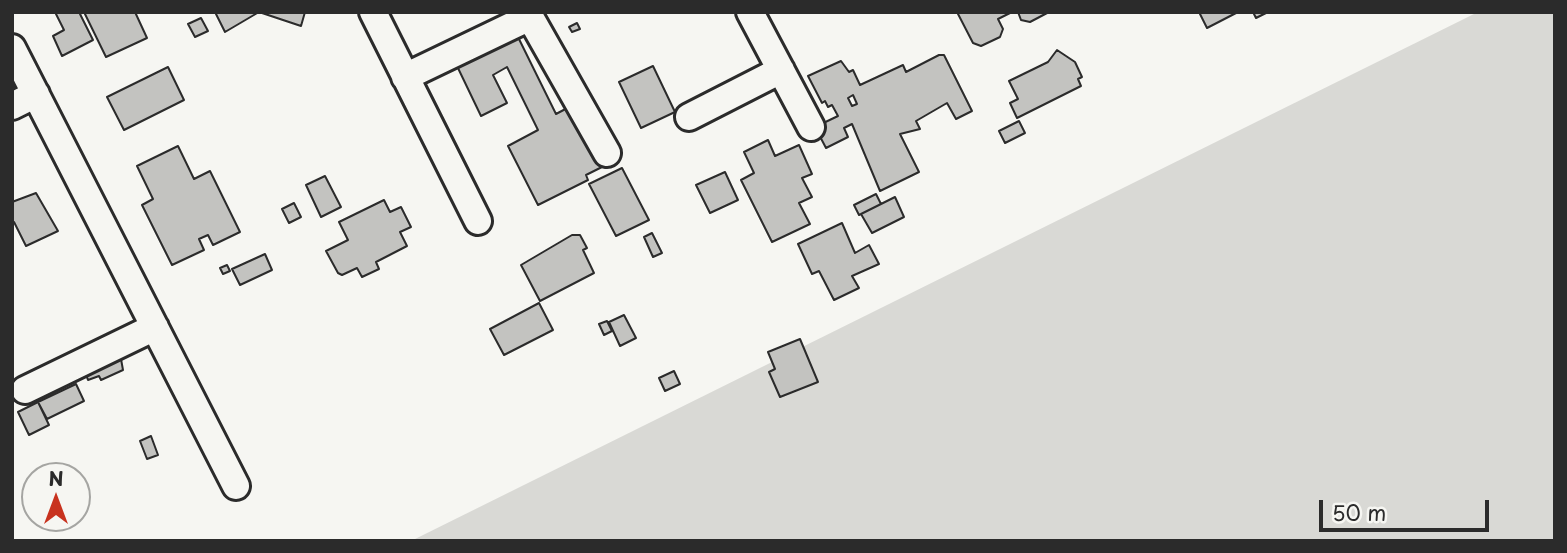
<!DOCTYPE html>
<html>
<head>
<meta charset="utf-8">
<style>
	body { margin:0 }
	#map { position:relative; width:1567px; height:553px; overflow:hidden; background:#f6f6f2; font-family:"Playpen Sans",sans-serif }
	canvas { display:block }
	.frame { position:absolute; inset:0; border:14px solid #2b2b2b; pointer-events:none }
	.north { position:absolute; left:21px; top:462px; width:70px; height:70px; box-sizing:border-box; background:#f6f6f2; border:2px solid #a5a5a2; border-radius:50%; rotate:0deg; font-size:19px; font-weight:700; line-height:28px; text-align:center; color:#2b2b2b }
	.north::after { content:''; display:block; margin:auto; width:24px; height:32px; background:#c8321e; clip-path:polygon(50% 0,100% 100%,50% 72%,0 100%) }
	.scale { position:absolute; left:1319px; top:500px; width:170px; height:32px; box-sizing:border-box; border:4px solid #2b2b2b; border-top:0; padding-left:9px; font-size:21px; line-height:24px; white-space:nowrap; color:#2b2b2b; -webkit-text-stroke:5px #f6f6f2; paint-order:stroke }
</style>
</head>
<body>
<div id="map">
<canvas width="1567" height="553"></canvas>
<div class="frame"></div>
<div class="north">N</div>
<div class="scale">50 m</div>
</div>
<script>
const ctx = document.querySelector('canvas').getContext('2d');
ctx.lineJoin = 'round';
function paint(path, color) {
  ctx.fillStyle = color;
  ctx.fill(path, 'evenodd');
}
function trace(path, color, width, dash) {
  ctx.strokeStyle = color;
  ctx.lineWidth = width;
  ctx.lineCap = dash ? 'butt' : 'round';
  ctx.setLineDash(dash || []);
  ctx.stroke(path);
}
paint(new Path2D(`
	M 1478,12 L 1555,12 L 1555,541 L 411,541 Z`), '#d9d9d5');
const building = new Path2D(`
	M 55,12 L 135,12 L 147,38 L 106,57 L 84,12 L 80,14 L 93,40 L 62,56 L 53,36 L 64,30 Z
	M 215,12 L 305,12 L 301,26 L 259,12 L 225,32 Z
	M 957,12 L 1012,12 L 998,19 L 1003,29 L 1000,37 L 981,46 L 973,43 Z
	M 1018,12 L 1049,12 L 1030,22 L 1021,20 Z
	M 1199,12 L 1238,12 L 1207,28 Z
	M 1253,12 L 1268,12 L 1256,18 Z
	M 201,18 L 208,31 L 195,37 L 188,24 Z
	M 577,23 L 580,29 L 572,32 L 569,27 Z
	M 517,35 L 556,114 L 573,105 L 604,166 L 586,175 L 588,180 L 538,205 L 508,146 L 538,130 L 507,67 L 493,75 L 507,103 L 481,116 L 457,66 Z
	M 1057,50 L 1075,62 L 1082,77 L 1078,79 L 1081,86 L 1017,118 L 1010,103 L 1018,99 L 1009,81 L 1048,62 Z
	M 939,55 L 944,55 L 972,111 L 956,119 L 947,103 L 916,121 L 920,129 L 900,134 L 919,172 L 880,191 L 852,124 L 844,128 L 848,137 L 826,148 L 815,127 L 838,116 L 832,105 L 828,107 L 825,101 L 822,103 L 808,76 L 841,61 L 849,72 L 853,70 L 860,85 L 903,65 L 906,72 ZM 853,95 L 857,104 L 852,106 L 848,98 Z
	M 653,66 L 675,112 L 641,128 L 619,82 Z
	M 168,67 L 184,100 L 124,130 L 107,97 Z
	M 1019,121 L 1025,133 L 1005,143 L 999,131 Z
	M 768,140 L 775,156 L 799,145 L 812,174 L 802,178 L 812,197 L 799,203 L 810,224 L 772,242 L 741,180 L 754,173 L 744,152 Z
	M 178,146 L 194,179 L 210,171 L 240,232 L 213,245 L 208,235 L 199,239 L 204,250 L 172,265 L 142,205 L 153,199 L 137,166 Z
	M 622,168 L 649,220 L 616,236 L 589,184 Z
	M 725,172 L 738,200 L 710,213 L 696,185 Z
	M 325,176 L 341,207 L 321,217 L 306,185 Z
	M 36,193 L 58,231 L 26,246 L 14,222 L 12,223 L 12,202 Z
	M 876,194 L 881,204 L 859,215 L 854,205 Z
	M 895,197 L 904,217 L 872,233 L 861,214 Z
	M 384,200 L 390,212 L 401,207 L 411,227 L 400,232 L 407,246 L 376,262 L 379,269 L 362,277 L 357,268 L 342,275 L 338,273 L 326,251 L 348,240 L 339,222 Z
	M 294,203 L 301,217 L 289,223 L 282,209 Z
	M 842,223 L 855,253 L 869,245 L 879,264 L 852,276 L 859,288 L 834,300 L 819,271 L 812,274 L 798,244 Z
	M 652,233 L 662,253 L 653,257 L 644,237 Z
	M 572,235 L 580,235 L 587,248 L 583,250 L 594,273 L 540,301 L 521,265 Z
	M 265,254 L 272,270 L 240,285 L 232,269 Z
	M 227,265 L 230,271 L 223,274 L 220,268 Z
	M 539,303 L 553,330 L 504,355 L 490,329 Z
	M 624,315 L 636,338 L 620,346 L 609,322 Z
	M 607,321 L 612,331 L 604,335 L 599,324 Z
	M 800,339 L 818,382 L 780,397 L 769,372 L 775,369 L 768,352 Z
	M 119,348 L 123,370 L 101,380 L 99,376 L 88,380 L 83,367 Z
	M 674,371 L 680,384 L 665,391 L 659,378 Z
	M 76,384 L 84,401 L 47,419 L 38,402 Z
	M 38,402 L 49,425 L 29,435 L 18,412 Z
	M 151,436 L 158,455 L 147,459 L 140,441 Z`);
paint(building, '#c3c3c0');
trace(building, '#2b2b2b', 2);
const minor = new Path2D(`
	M 373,12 L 478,221
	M 750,12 L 811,127
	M 12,48 L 236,486
	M 405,77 L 530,17 L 607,153
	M 12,106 L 36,94
	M 689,117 L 781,70
	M 25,390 L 155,327`);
trace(minor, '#2b2b2b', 32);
trace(minor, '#f6f6f2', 26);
</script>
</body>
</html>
